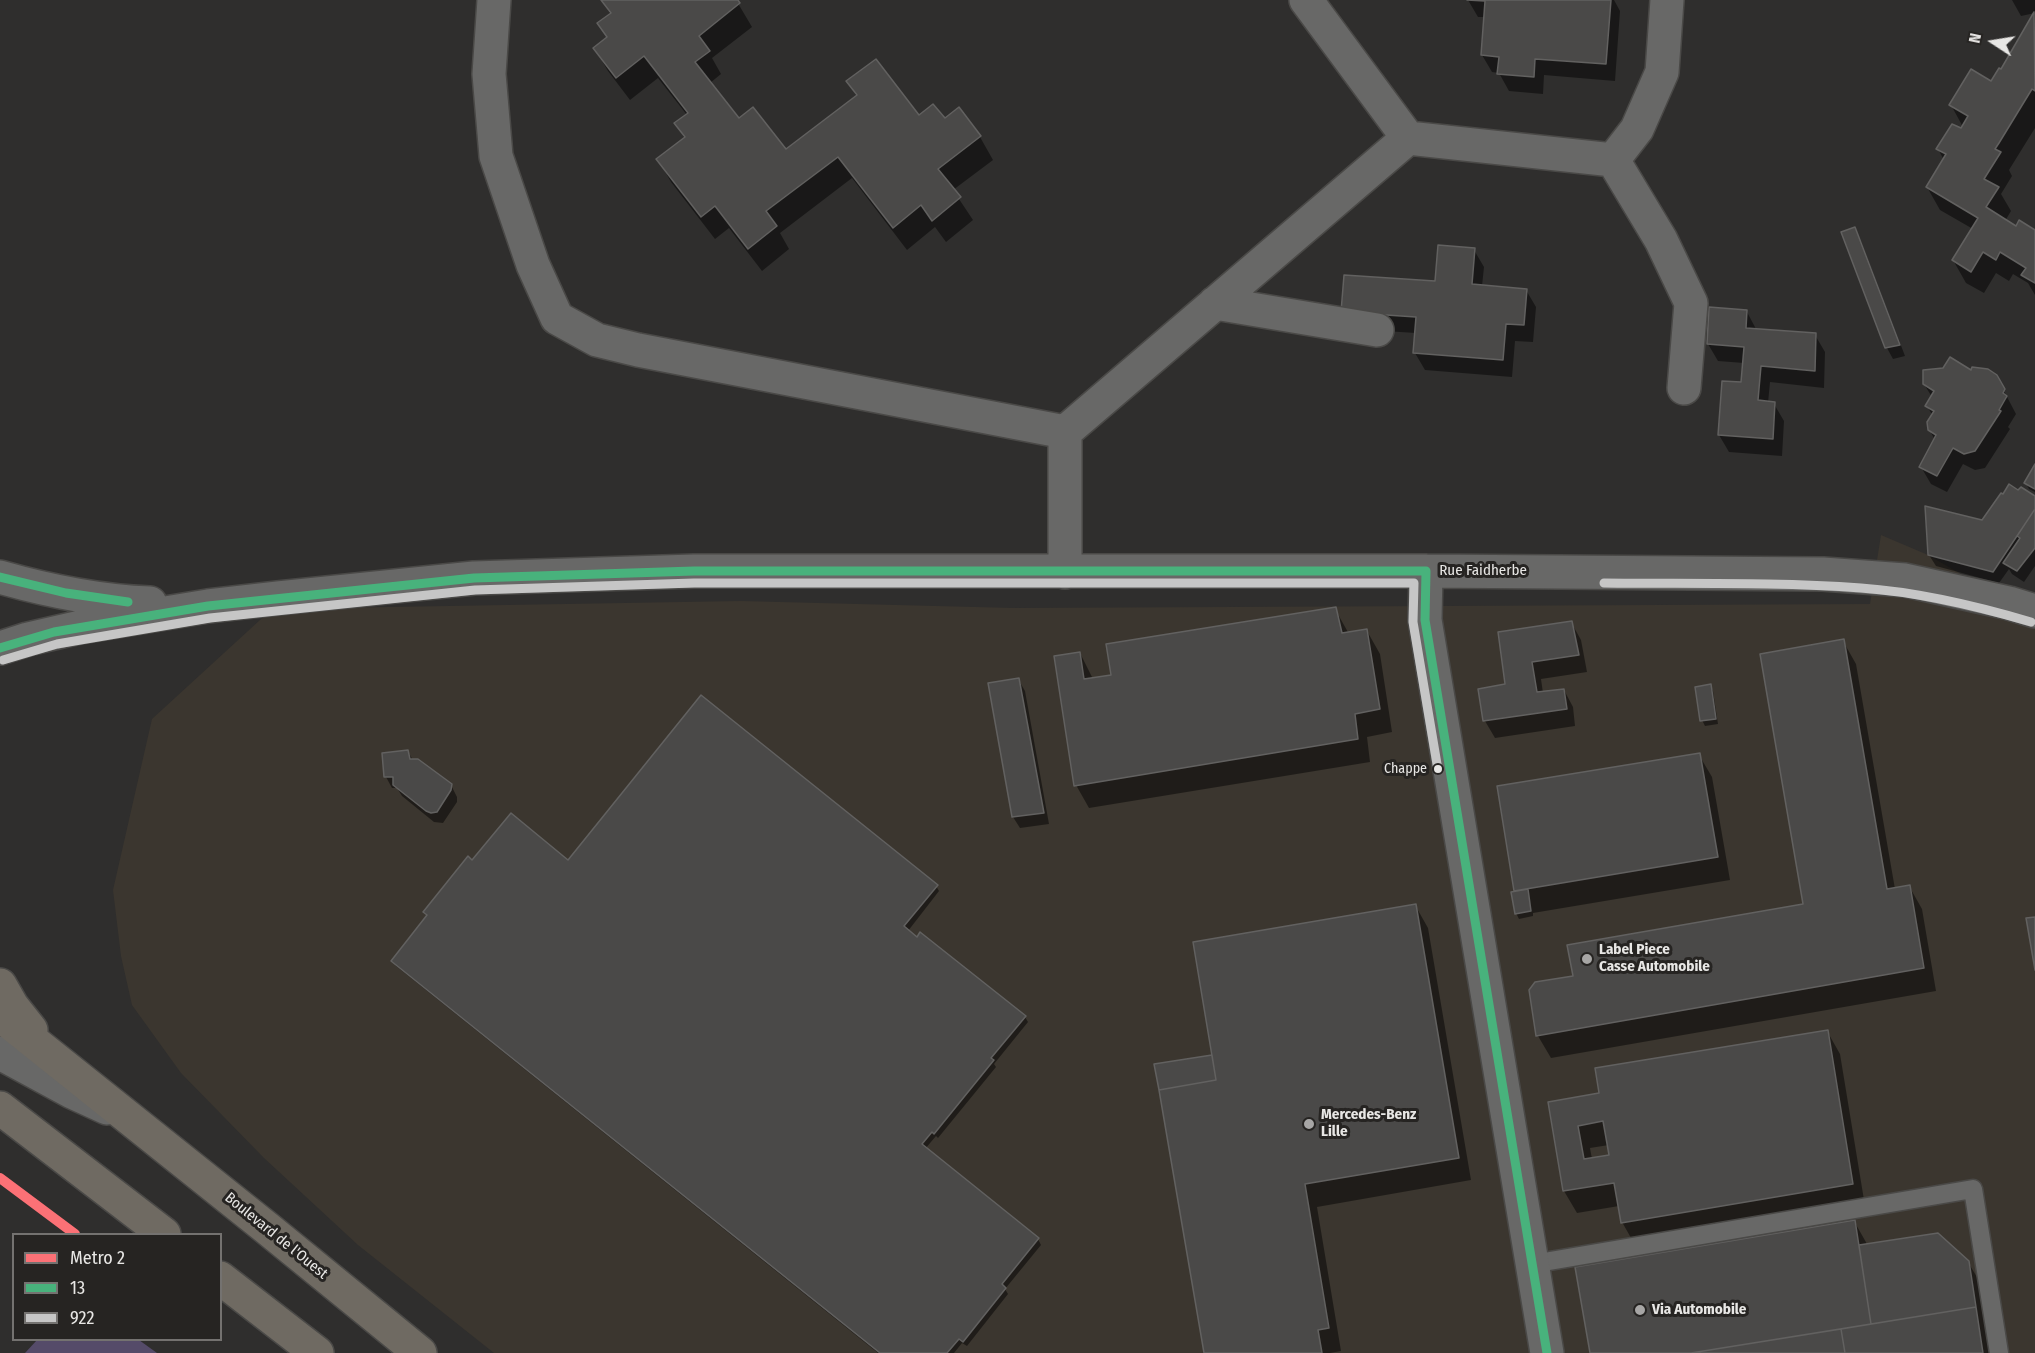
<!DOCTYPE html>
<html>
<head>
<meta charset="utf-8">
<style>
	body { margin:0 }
	#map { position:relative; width:2035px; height:1353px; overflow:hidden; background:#2f2e2d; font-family:"Fira Sans Condensed",sans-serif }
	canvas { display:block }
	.legend { position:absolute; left:12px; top:1233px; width:210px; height:108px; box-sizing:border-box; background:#262422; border:2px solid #747270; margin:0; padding:8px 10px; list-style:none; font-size:18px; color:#e8e7e5 }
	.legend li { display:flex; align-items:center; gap:12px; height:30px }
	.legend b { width:30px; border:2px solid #747270 }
	.north { position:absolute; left:1963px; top:12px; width:60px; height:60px; -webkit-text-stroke:4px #262422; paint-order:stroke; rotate:282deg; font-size:16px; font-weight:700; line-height:24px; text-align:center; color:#e8e7e5 }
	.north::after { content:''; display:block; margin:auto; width:21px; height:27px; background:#e8e7e5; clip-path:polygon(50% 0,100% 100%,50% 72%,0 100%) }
</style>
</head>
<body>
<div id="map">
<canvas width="2035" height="1353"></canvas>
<ul class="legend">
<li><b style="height:8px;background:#fc7176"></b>Metro 2</li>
<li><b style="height:8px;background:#48b27c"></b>13</li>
<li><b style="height:8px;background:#c6c6c6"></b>922</li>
</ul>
<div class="north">N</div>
</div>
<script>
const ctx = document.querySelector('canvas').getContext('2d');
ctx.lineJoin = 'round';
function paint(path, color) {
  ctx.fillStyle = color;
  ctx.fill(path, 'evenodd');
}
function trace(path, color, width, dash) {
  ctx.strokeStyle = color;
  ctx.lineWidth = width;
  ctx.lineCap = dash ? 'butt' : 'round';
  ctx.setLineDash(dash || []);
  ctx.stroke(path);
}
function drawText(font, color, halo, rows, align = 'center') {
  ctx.font = font + ' "Fira Sans Condensed",sans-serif';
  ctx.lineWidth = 6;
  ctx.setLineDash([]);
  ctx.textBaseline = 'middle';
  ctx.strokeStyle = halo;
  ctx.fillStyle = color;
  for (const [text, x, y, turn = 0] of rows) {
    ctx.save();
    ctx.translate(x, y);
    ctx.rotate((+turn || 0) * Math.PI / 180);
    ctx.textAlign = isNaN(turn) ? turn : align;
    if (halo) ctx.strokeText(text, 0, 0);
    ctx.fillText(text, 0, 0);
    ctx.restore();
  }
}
paint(new Path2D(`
	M 1881,535 L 1928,555 L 2035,617 L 2035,1353 L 494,1353 L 358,1245 L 264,1158 L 181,1073 L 132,1005 L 121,956 L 113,890 L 152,719 L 272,609 L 741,601 L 1014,608 L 1870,604 Z`), '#3b362f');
paint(new Path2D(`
	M 37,1340 L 139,1340 L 157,1353 L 25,1353 Z`), '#554b69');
paint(new Path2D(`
	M 602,0 L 736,0 L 752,27 L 712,58 L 721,74 L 710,83 L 738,120 L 786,151 L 857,97 L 848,82 L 919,117 L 944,120 L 959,109 L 980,137 L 993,160 L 953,190 L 973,220 L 946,242 L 935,227 L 907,250 L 852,178 L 780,233 L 789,249 L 762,271 L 729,228 L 715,239 L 671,182 L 658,159 L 685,139 L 676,124 L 687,115 L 658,78 L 630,100 L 608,71 L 595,49 L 608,39 L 599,24 L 611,15 Z
	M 1468,0 L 1614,0 L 1620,11 L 1615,81 L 1544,75 L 1543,94 L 1509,91 L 1499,73 L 1492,72 L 1482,55 L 1485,17 L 1478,17 Z
	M 2012,0 L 2035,0 L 2035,13 L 2021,16 Z
	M 2035,14 L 2035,128 L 2009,170 L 2012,176 L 2001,194 L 2011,211 L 2005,221 L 2017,228 L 2035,232 L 2035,295 L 2028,283 L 2013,274 L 2009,281 L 1996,273 L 1984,293 L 1966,283 L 1953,260 L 1973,229 L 1940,210 L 1927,187 L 1944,160 L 1938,149 L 1963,127 L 1951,105 L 1991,83 L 2002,71 Z
	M 1854,229 L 1861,241 L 1905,356 L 1893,359 L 1887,348 Z
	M 1474,250 L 1484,267 L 1482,286 L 1526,290 L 1536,307 L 1533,342 L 1515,341 L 1512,377 L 1425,370 L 1415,353 L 1416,333 L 1353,329 L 1436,283 Z
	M 1747,312 L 1756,329 L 1815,335 L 1825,352 L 1824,388 L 1770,382 L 1768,403 L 1774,404 L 1784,421 L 1782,456 L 1729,452 L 1719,435 L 1742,384 L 1744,363 L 1718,361 L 1708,344 Z
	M 1972,372 L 1996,376 L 2016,414 L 2008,427 L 2010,429 L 1985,468 L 1975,470 L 1963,464 L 1947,492 L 1931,484 L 1921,467 L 1935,440 L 1929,429 L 1933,416 L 1927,406 L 1932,397 L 1924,384 Z
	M 2035,467 L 2035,492 L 2029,489 L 2026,483 Z
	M 2019,492 L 2035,498 L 2035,566 L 2024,582 L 2012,574 L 2009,569 L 1999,583 L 1936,566 L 1929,555 L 1983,521 Z
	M 1335,609 L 1349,634 L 1367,631 L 1380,654 L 1392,732 L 1367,737 L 1370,762 L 1089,808 L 1076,785 L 1080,653 L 1093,679 L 1113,676 Z
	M 1571,622 L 1581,640 L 1587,672 L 1541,679 L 1543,693 L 1564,690 L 1573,707 L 1575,726 L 1495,738 L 1485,721 L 1479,690 L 1507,685 Z
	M 1843,641 L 1856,664 L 1895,889 L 1909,886 L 1922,909 L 1936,991 L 1551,1058 L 1538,1036 L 1530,991 L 1805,905 Z
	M 1018,679 L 1025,691 L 1049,824 L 1020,828 L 1013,817 L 990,684 Z
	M 1710,686 L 1713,691 L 1718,724 L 1705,726 L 1702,720 Z
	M 408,752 L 413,760 L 451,785 L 457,797 L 457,802 L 443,823 L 434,822 L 402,796 L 397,788 L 392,788 L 386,777 Z
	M 1699,755 L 1712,777 L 1730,880 L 1533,913 L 1533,916 L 1519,919 L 1516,913 L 1515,892 L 1499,788 Z
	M 473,862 L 568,862 L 936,886 L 939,891 L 908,931 L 1025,1017 L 1028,1022 L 994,1064 L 996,1067 L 938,1138 L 936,1136 L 925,1149 L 1038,1239 L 1041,1245 L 1005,1289 L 1008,1294 L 967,1346 L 962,1343 L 954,1353 L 878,1353 L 396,966 L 393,961 L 428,917 L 425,912 Z
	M 1415,905 L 1428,928 L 1471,1180 L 1317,1207 L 1341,1351 L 1330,1353 L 1205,1353 L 1211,1056 Z
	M 1827,1031 L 1840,1054 L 1865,1206 L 1635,1245 L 1622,1222 L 1619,1206 L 1577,1213 L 1564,1191 L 1550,1103 L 1601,1094 ZM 1609,1145 L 1611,1156 L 1592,1159 L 1590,1148 Z
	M 1854,1221 L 1867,1244 L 1968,1262 L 1978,1279 L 1985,1326 L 1988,1331 L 1991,1353 L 1591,1353 Z`), '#0007');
const building = new Path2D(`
	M 601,0 L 738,0 L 740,3 L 699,36 L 710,51 L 695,62 L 739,118 L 753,107 L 786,149 L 857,95 L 846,81 L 876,59 L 919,115 L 933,104 L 945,118 L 959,107 L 981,136 L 938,169 L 961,197 L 932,221 L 921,205 L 893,228 L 838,157 L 766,211 L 777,226 L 748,249 L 715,206 L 701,217 L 656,159 L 685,137 L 674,123 L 688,113 L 644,56 L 616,78 L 593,48 L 607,37 L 597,23 L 611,13 Z
	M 1467,0 L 1611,0 L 1606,64 L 1535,59 L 1534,77 L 1497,74 L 1499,57 L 1481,55 L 1485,1 Z
	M 2034,12 L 2035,91 L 2032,89 L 1999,143 L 1995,149 L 2001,152 L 1984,179 L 1999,187 L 1986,207 L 2016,226 L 2019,220 L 2035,230 L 2035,283 L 2021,275 L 2026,268 L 2000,252 L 1996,260 L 1983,252 L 1971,272 L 1952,260 L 1978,218 L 1926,187 L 1946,154 L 1936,149 L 1952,124 L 1961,128 L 1968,116 L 1949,105 L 1971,69 L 1991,81 L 1999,68 L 2001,69 Z
	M 1855,227 L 1900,345 L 1885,348 L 1841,232 Z
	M 1438,245 L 1475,248 L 1472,284 L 1527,289 L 1524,325 L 1506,324 L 1503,360 L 1413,353 L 1416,317 L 1341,312 L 1344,275 L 1435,281 Z
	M 1709,307 L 1747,310 L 1746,328 L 1816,333 L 1815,371 L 1761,366 L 1758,400 L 1775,402 L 1773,439 L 1718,435 L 1722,381 L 1741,382 L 1744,347 L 1707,344 Z
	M 1950,357 L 1971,370 L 1972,367 L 1988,369 L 1997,375 L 2005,389 L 2003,393 L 2007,396 L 1999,410 L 2001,411 L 1975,451 L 1964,454 L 1953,448 L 1937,476 L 1919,467 L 1936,435 L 1928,430 L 1927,422 L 1934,411 L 1925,406 L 1934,391 L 1923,384 L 1923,370 L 1943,368 Z
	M 2035,464 L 2035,489 L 2024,483 Z
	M 2009,484 L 2018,490 L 2021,487 L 2035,496 L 2035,509 L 1993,572 L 1928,555 L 1925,506 L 1982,520 L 2001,493 L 2003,494 Z
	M 2035,509 L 2035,548 L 2017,571 L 2003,563 L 2020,538 L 2017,536 Z
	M 1336,607 L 1342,633 L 1367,629 L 1380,709 L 1355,714 L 1358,739 L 1074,786 L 1054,656 L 1080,652 L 1084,679 L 1111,675 L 1106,644 Z
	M 1572,621 L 1579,655 L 1532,662 L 1537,692 L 1564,689 L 1567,709 L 1483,721 L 1478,689 L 1505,684 L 1498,632 Z
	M 1844,639 L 1887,889 L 1910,885 L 1924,968 L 1536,1036 L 1529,990 L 1535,982 L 1573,976 L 1567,945 L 1803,904 L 1760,654 Z
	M 1019,678 L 1044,813 L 1012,817 L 988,683 Z
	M 1711,684 L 1716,719 L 1700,721 L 1695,687 Z
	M 701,695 L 938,885 L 904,926 L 917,937 L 920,932 L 1026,1016 L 991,1058 L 994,1060 L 934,1134 L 932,1132 L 922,1144 L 1039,1238 L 1002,1284 L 1006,1288 L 963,1342 L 959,1339 L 947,1353 L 880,1353 L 391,961 L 427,915 L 423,912 L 468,856 L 472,860 L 511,813 L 568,860 Z
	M 408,750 L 410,759 L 418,759 L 452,784 L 451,790 L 437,812 L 431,813 L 426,811 L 393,785 L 393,777 L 384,777 L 382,753 Z
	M 1700,753 L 1718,857 L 1514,891 L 1497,786 Z
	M 1528,889 L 1531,911 L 1515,914 L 1511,892 Z
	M 1416,904 L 1459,1158 L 1305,1184 L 1329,1328 L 1318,1330 L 1322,1353 L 1204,1353 L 1159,1090 L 1216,1080 L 1193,942 Z
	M 2035,917 L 2035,970 L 2026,918 Z
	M 1828,1030 L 1853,1184 L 1621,1223 L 1614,1183 L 1563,1191 L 1548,1102 L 1599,1093 L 1595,1068 ZM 1603,1121 L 1609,1155 L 1584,1159 L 1578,1126 Z
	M 1212,1055 L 1216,1080 L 1159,1090 L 1154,1064 Z
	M 1855,1220 L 1871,1324 L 1691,1353 L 1590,1353 L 1575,1267 Z
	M 1938,1233 L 1969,1261 L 1976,1307 L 1871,1324 L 1859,1245 Z
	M 1976,1307 L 1983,1353 L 1845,1353 L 1841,1329 Z
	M 1841,1329 L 1845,1353 L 1691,1353 Z`);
paint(building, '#4a4948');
trace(building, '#626160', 1.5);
const lane = new Path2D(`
	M 1532,1264 L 1973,1189 L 1999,1353`);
const street = new Path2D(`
	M 494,0 L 489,74 L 496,156 L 533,265 L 557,318 L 597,340 L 638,350 L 1065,432 L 1408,138 L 1613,160 L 1637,129 L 1662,72 L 1667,0
	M 1306,0 L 1408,138
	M 1613,160 L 1661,240 L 1691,303 L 1684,388
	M 1215,303 L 1377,330
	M 1426,571 L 1425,620 L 1547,1353
	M 1065,572 L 1065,432
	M 0,577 C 49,591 99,601 150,603
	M 0,648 L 28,639 L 80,627 L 208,606 L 278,598 L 474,578 L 694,571 L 1426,571 L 1823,574 L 1905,580 L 2009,603 L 2035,611
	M 0,1053 L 72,1092 L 107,1108`);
const primary = new Path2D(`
	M 0,985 L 12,1006 L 31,1030
	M 0,1015 L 268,1229 L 420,1353
	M 0,1108 L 164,1234
	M 220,1278 L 317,1353`);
trace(lane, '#4a4947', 21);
trace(street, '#4a4947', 36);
trace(primary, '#4a4947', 36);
trace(lane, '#686867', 18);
trace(street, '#686867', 33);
trace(primary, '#6f6a62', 33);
trace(new Path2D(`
	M 1426,571 L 1425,620 L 1547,1353
	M 0,577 L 66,593 L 128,602
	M 0,648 L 54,632 L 208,606 L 474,578 L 694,571 L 1426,571`), '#48b27c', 9);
trace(new Path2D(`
	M 1604,583 C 1689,584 1775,582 1861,588 C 1918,592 1977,606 2031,622
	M 3,660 L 57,644 L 210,618 L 475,590 L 694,583 L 1414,583 L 1413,622 L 1438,770`), '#c6c6c6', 9);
trace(new Path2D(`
	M 0,1178 L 75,1234`), '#fc7176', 10);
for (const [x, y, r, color] of [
	[1438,769,5,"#e8e7e5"],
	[1587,959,6,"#a7a6a5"],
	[1309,1124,6,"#a7a6a5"],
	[1640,1310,6,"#a7a6a5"]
]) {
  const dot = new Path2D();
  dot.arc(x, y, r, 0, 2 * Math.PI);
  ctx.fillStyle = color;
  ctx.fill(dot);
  trace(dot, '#262422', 2);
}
drawText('14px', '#e8e7e5', '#262422', [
	["Chappe",1427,769]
], 'right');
drawText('15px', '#e8e7e5', '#262422', [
	["Rue Faidherbe",1483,571],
	["Boulevard de l'Ouest",276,1236,39]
]);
drawText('bold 15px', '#e8e7e5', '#262422', [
	["Label Piece",1599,950],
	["Casse Automobile",1599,967],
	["Mercedes-Benz",1321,1115],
	["Lille",1321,1132],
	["Via Automobile",1652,1310]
], 'left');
</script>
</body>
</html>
